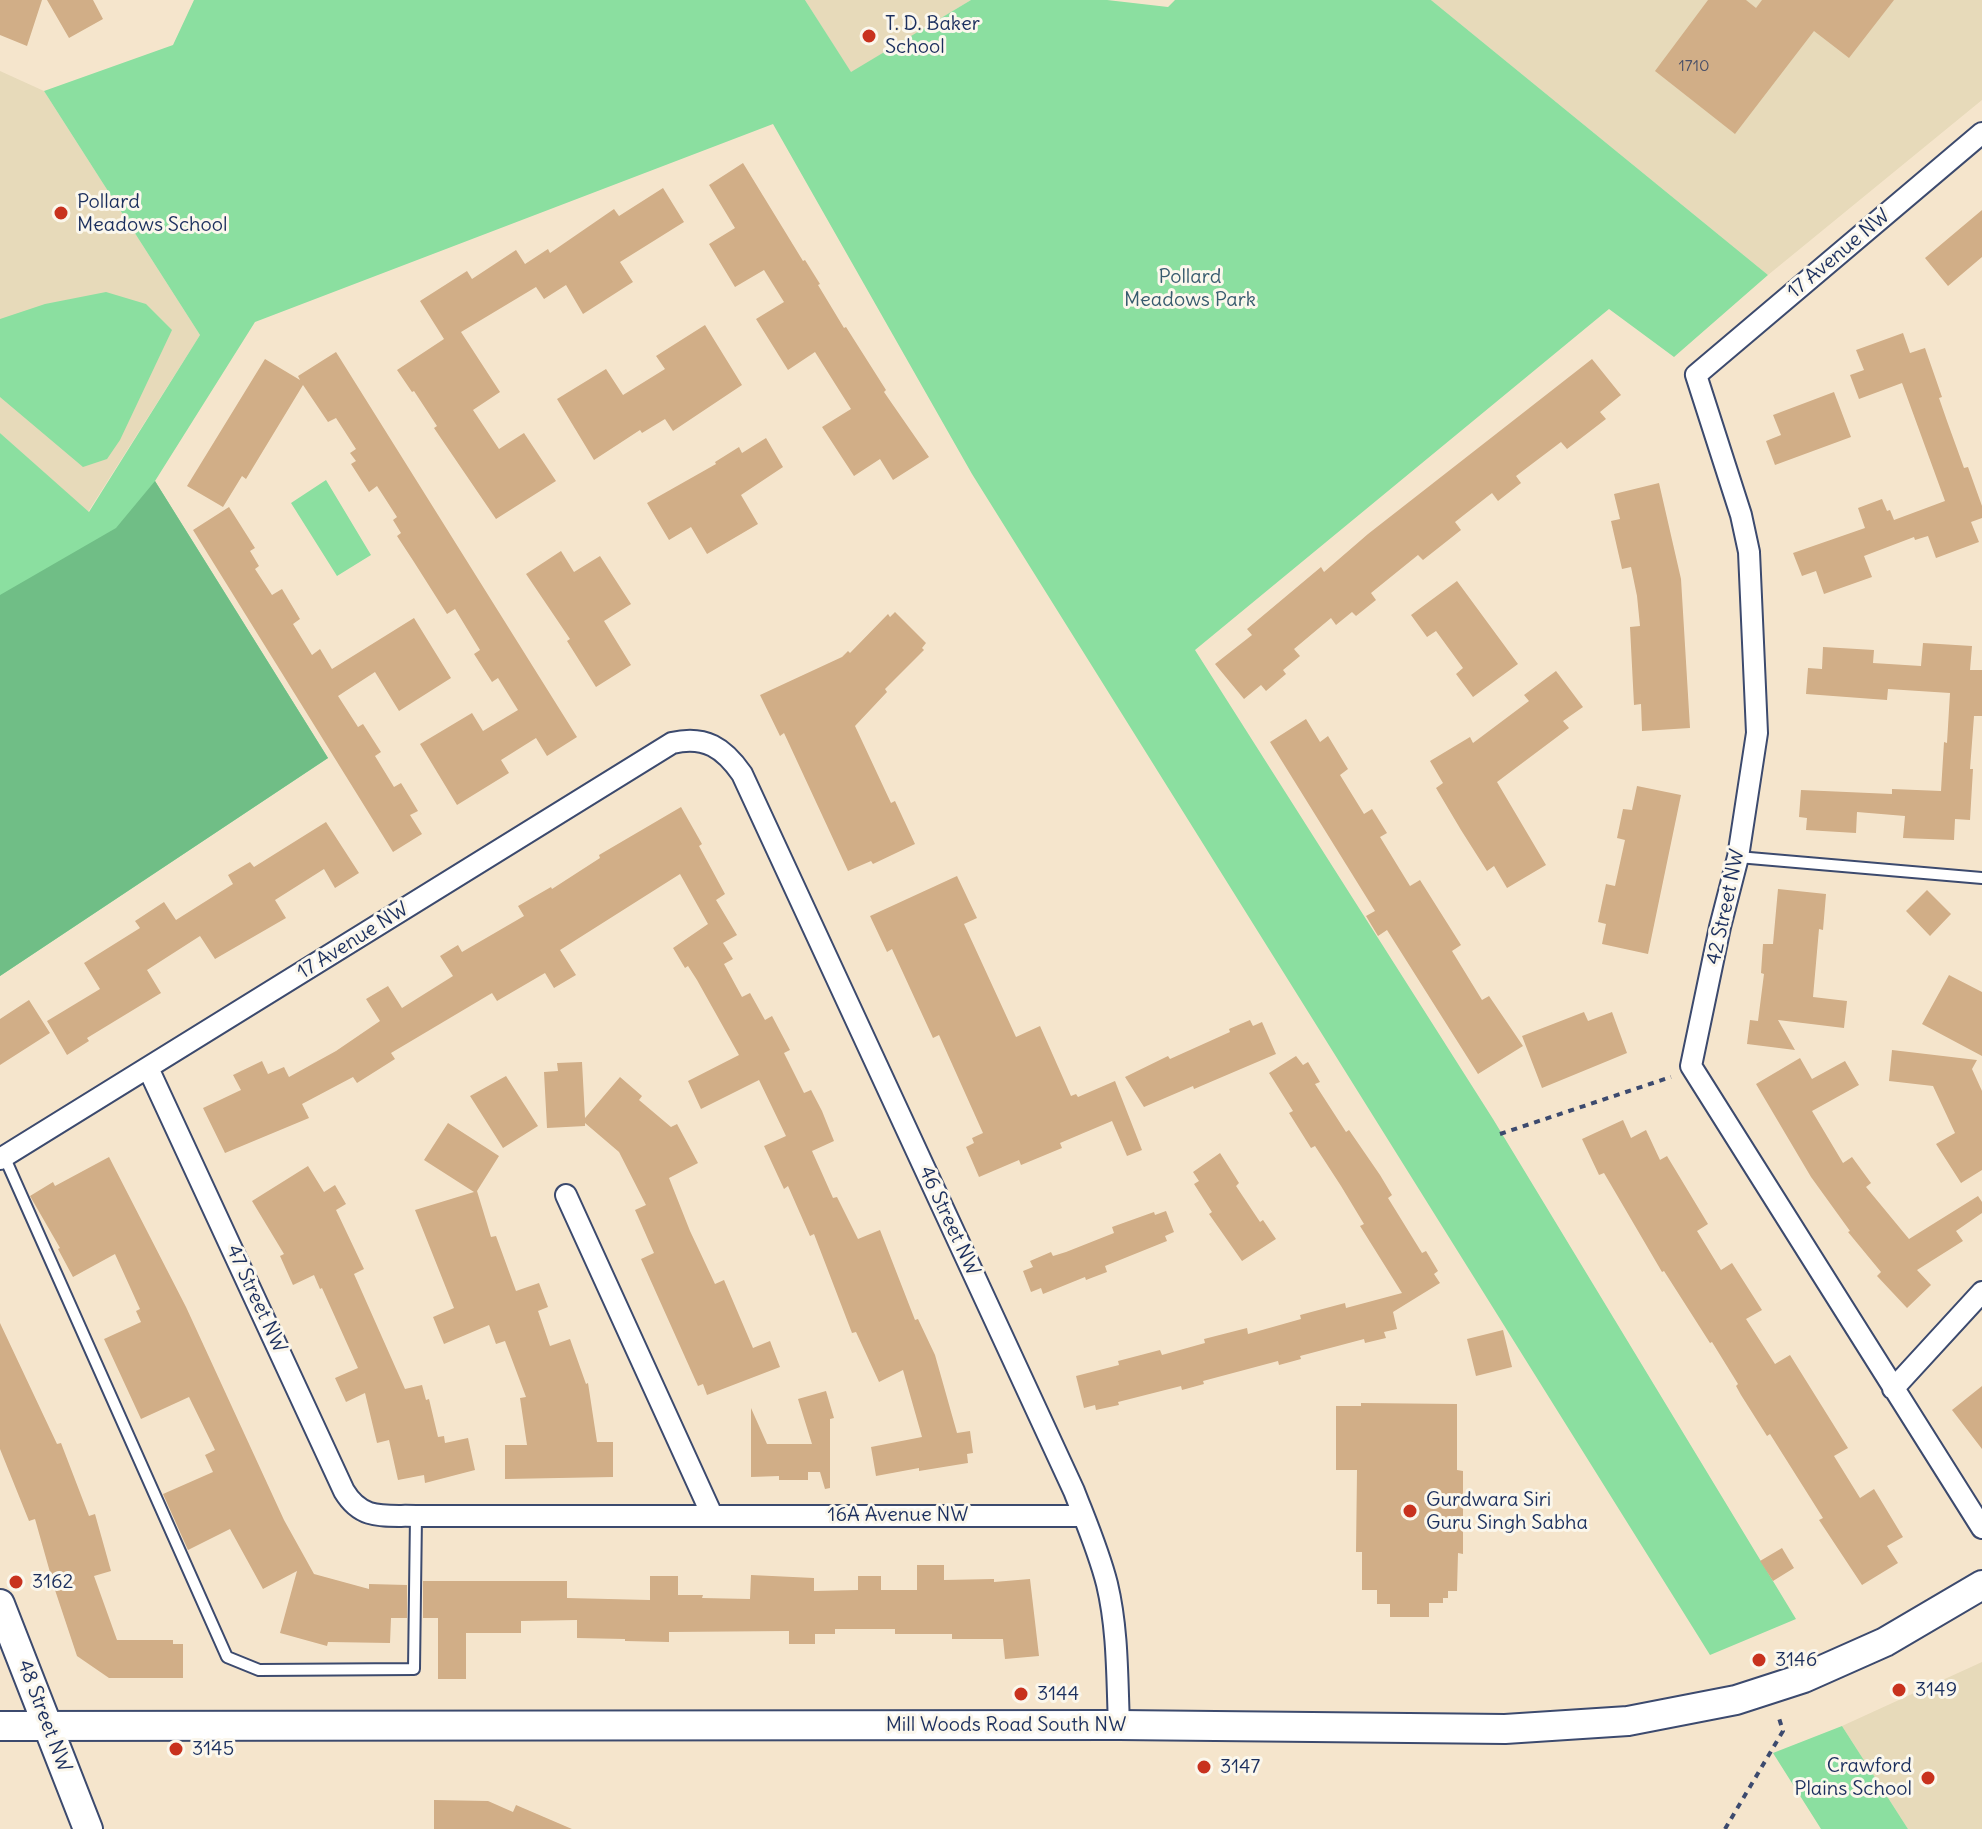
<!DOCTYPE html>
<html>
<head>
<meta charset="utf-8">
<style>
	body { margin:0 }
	canvas { display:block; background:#f5e5cc }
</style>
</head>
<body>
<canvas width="1982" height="1829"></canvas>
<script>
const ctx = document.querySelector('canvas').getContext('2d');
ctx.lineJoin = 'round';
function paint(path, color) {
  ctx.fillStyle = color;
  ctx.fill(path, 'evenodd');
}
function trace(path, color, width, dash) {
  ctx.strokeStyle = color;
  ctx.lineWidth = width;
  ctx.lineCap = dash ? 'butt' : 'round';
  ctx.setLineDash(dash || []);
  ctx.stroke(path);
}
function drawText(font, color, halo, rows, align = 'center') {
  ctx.font = font + ' Delius,sans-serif';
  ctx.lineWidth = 6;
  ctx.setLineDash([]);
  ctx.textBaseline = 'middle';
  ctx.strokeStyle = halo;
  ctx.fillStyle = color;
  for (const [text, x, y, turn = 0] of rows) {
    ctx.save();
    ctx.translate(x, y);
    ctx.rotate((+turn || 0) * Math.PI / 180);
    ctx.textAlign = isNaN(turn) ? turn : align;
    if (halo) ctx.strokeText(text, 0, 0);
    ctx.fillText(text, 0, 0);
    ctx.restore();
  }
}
paint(new Path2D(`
	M 805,0 L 971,0 L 851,73 Z
	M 1431,0 L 1982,0 L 1982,100 L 1768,275 Z
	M 0,71 L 44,91 L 200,335 L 88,512 L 0,433 Z
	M 1982,1662 L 1982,1829 L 1908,1829 L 1842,1726 Z`), '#e7daba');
paint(new Path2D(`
	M 194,0 L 805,0 L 851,72 L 971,0 L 1107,0 L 1168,7 L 1175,0 L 1431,0 L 1768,275 L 1674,357 L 1609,309 L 1195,650 L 1493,1119 L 1796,1619 L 1710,1655 L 972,474 L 773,124 L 255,322 L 155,481 L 328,758 L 0,976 L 0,433 L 89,512 L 200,335 L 44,91 L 173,45 Z
	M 106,292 L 146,304 L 172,330 L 120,440 L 107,459 L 83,467 L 0,397 L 0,319 L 45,304 Z
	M 326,480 L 371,555 L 337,576 L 291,503 Z
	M 1842,1726 L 1908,1829 L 1821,1829 L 1773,1753 Z`), '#8bdfa0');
paint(new Path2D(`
	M 155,481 L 328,758 L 0,976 L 0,595 L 116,528 Z`), '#70be86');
paint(new Path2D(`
	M 0,0 L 42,0 L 27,46 L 0,35 Z
	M 47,0 L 93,0 L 103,19 L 69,38 Z
	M 1708,0 L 1746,0 L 1756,8 L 1762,0 L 1894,0 L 1849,58 L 1814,31 L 1735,134 L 1655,71 Z
	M 743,163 L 803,261 L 805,260 L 820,284 L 818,285 L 844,328 L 846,327 L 886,390 L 884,392 L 929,457 L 893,480 L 880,459 L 854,476 L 822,427 L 851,409 L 815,352 L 788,370 L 756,319 L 784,302 L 764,270 L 735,287 L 709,244 L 735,228 L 709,185 Z
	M 663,188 L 684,222 L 620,262 L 633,282 L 583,314 L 566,285 L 544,299 L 536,287 L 461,332 L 500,392 L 473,410 L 499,449 L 524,433 L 556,481 L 496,519 L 434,428 L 437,426 L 414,391 L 412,392 L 397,370 L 444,339 L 420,301 L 467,271 L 472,279 L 516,250 L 525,264 L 548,249 L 550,253 L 614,209 L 619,216 Z
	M 1982,210 L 1982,257 L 1948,286 L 1925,258 Z
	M 705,325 L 742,385 L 673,431 L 665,419 L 642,433 L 640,430 L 594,460 L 557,399 L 606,369 L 623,395 L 665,369 L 656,356 Z
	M 1903,333 L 1910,353 L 1925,348 L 1942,397 L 1939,398 L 1947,421 L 1964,468 L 1968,467 L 1982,506 L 1982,518 L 1971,522 L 1979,542 L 1936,558 L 1928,536 L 1915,540 L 1914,537 L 1864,556 L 1872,577 L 1824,594 L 1816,571 L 1802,576 L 1793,553 L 1865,528 L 1858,508 L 1882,499 L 1887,511 L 1890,510 L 1894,520 L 1945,501 L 1902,383 L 1859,399 L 1850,375 L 1864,370 L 1856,350 Z
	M 336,352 L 577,737 L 547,756 L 536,738 L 501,760 L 509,773 L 457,805 L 420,744 L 472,713 L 483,731 L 518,710 L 498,678 L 492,682 L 474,654 L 480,650 L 455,609 L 447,614 L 414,562 L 397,536 L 401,533 L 393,520 L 397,517 L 377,486 L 369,492 L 351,464 L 356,461 L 350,453 L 356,449 L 336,418 L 328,422 L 303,385 L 246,479 L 242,476 L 223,507 L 187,486 L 265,359 L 300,380 L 298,376 Z
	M 1592,359 L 1621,395 L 1600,412 L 1606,419 L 1567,449 L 1561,442 L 1516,476 L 1521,483 L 1498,501 L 1492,493 L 1455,522 L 1461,530 L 1423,560 L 1418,555 L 1371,593 L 1376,600 L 1356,616 L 1352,612 L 1336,625 L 1331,618 L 1294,649 L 1300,656 L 1283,670 L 1286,674 L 1266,691 L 1261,685 L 1244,699 L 1215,664 L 1252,635 L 1247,629 L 1321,567 L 1324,572 L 1368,534 Z
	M 1834,392 L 1851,437 L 1775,465 L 1766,441 L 1781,435 L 1773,415 Z
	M 766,438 L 783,467 L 741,495 L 758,524 L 707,554 L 691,527 L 669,540 L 647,503 L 716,464 L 715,462 L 739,447 L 742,453 Z
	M 1659,483 L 1681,579 L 1690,728 L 1642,731 L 1641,704 L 1634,705 L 1630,627 L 1640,626 L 1637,596 L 1631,567 L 1622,569 L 1611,521 L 1620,519 L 1614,494 Z
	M 229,507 L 255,548 L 250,551 L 259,566 L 255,569 L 272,595 L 282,589 L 300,619 L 293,624 L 312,655 L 320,649 L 332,669 L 414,618 L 451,678 L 399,711 L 375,672 L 338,696 L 358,727 L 363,724 L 381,752 L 375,756 L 394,787 L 401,783 L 418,811 L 410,815 L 422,834 L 393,852 L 193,530 Z
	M 561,551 L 574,572 L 600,556 L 631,604 L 604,621 L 631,665 L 596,687 L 567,641 L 570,639 L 526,574 Z
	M 1457,581 L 1518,664 L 1473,697 L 1456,674 L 1463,668 L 1436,631 L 1427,637 L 1411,615 Z
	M 895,612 L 926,643 L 922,648 L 924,650 L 885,689 L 887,692 L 855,726 L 891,803 L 895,801 L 915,844 L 873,864 L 871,861 L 848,871 L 784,733 L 780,736 L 760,695 L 842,657 L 848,651 L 850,653 L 888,614 L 890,617 Z
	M 1923,643 L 1972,646 L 1970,670 L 1982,670 L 1982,716 L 1974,716 L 1970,769 L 1973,769 L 1970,820 L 1955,819 L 1954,840 L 1903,838 L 1905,816 L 1857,812 L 1856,833 L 1806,830 L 1807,818 L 1799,817 L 1801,790 L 1892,794 L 1892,789 L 1941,791 L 1944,742 L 1947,743 L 1950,693 L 1888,689 L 1887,700 L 1806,694 L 1808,668 L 1822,669 L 1823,647 L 1874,650 L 1873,663 L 1921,666 Z
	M 1556,671 L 1583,707 L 1563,721 L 1569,728 L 1497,782 L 1546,865 L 1507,888 L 1494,866 L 1487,871 L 1461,830 L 1436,788 L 1443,783 L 1430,761 L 1470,737 L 1473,743 L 1529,701 L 1524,695 Z
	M 1306,719 L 1320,742 L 1328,736 L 1348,769 L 1340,775 L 1364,814 L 1372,809 L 1387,833 L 1380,837 L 1410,886 L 1420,880 L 1461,945 L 1452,951 L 1482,1000 L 1489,996 L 1523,1046 L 1478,1074 L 1387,930 L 1378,936 L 1366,916 L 1375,911 L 1270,742 Z
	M 1637,786 L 1681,795 L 1648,954 L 1602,944 L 1606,924 L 1598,922 L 1606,884 L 1615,886 L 1625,840 L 1617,838 L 1623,809 L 1632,810 Z
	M 681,807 L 702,844 L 699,846 L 725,894 L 716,900 L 737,935 L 723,943 L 733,959 L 724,964 L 742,997 L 750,993 L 765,1020 L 772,1016 L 790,1050 L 784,1053 L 804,1093 L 811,1090 L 822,1111 L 834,1141 L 812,1151 L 833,1198 L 837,1197 L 858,1239 L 880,1230 L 915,1320 L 918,1319 L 935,1355 L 957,1433 L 970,1431 L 973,1453 L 967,1454 L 968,1463 L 919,1471 L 919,1468 L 876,1476 L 871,1447 L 922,1437 L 903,1370 L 879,1382 L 856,1332 L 852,1333 L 814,1234 L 810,1236 L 788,1186 L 784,1189 L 764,1146 L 786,1136 L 759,1080 L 701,1109 L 688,1081 L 739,1055 L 697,980 L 688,966 L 685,968 L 673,948 L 708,924 L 680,874 L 560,950 L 576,975 L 554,988 L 545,973 L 497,1001 L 492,993 L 391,1053 L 395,1059 L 357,1083 L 353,1077 L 302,1104 L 309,1118 L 225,1153 L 203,1108 L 241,1090 L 233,1075 L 262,1061 L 268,1074 L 284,1067 L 289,1077 L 336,1051 L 380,1021 L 366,999 L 388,986 L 402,1008 L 453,976 L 440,956 L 458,945 L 462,952 L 524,916 L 518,906 L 551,887 L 552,889 L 600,858 L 599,855 Z
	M 326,822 L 359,873 L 335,888 L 324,869 L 275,900 L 286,918 L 215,959 L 200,936 L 147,970 L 161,993 L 87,1038 L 89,1041 L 67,1055 L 47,1021 L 100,989 L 84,963 L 140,928 L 135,921 L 164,902 L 176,920 L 233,884 L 228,875 L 250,862 L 254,867 Z
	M 957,876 L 977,918 L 964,924 L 1016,1037 L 1040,1026 L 1071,1096 L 1076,1094 L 1078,1097 L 1115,1081 L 1142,1150 L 1127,1156 L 1112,1121 L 1060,1143 L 1062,1148 L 1021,1165 L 1019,1160 L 979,1177 L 966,1147 L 974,1143 L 972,1138 L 983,1133 L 939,1035 L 933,1038 L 892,949 L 887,952 L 870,916 Z
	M 1778,889 L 1826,894 L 1823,930 L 1819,929 L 1813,997 L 1847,1001 L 1844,1028 L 1778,1020 L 1795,1050 L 1747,1044 L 1750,1020 L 1758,1021 L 1764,974 L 1761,973 L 1763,944 L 1773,944 Z
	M 1927,890 L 1951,914 L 1930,936 L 1906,911 Z
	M 1949,975 L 1982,992 L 1982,1056 L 1922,1024 Z
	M 29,1000 L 50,1033 L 0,1065 L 0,1019 Z
	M 1584,1012 L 1588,1021 L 1612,1012 L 1627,1053 L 1542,1088 L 1522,1036 Z
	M 1250,1020 L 1253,1026 L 1262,1022 L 1276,1054 L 1194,1089 L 1193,1086 L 1144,1107 L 1125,1077 L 1168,1056 L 1170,1059 L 1230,1032 L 1229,1029 Z
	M 1892,1050 L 1977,1060 L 1972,1069 L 1982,1091 L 1982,1170 L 1961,1183 L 1936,1144 L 1955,1133 L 1933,1086 L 1889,1081 Z
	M 1296,1056 L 1303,1065 L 1308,1062 L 1320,1082 L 1315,1084 L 1346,1132 L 1349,1130 L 1380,1175 L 1392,1195 L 1388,1198 L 1422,1253 L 1426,1251 L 1438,1271 L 1434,1274 L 1440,1283 L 1393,1312 L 1397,1329 L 1384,1332 L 1386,1338 L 1365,1343 L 1364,1339 L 1300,1356 L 1301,1359 L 1279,1365 L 1278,1361 L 1203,1381 L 1204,1384 L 1182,1390 L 1181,1386 L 1118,1402 L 1119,1405 L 1096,1410 L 1095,1405 L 1084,1408 L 1076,1376 L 1119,1365 L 1118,1361 L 1160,1350 L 1162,1355 L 1205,1343 L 1204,1339 L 1247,1328 L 1248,1334 L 1301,1319 L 1300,1315 L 1345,1303 L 1346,1308 L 1402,1293 L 1360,1226 L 1364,1224 L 1341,1186 L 1315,1146 L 1311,1148 L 1289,1113 L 1293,1111 L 1269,1073 Z
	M 1800,1058 L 1812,1079 L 1845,1061 L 1859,1085 L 1812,1111 L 1843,1163 L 1852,1157 L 1871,1183 L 1866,1187 L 1909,1239 L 1978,1196 L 1982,1202 L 1982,1213 L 1956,1231 L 1963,1241 L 1917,1270 L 1931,1285 L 1907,1308 L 1877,1276 L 1881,1272 L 1848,1232 L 1850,1231 L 1811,1177 L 1756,1084 Z
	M 582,1062 L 585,1118 L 620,1077 L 642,1096 L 639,1100 L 671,1127 L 677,1124 L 698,1163 L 669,1178 L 690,1231 L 715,1284 L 724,1280 L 753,1348 L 770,1341 L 780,1367 L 707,1395 L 703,1384 L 698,1386 L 641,1259 L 654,1253 L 635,1210 L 646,1205 L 619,1152 L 585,1123 L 585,1126 L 547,1128 L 544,1072 L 558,1071 L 557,1063 Z
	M 506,1076 L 538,1126 L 503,1148 L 470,1096 Z
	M 1623,1120 L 1631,1138 L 1646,1130 L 1660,1160 L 1667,1156 L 1708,1224 L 1697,1231 L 1721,1270 L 1732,1263 L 1762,1310 L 1746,1319 L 1775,1364 L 1790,1355 L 1848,1448 L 1834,1456 L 1860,1498 L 1874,1489 L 1903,1537 L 1887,1546 L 1898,1563 L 1862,1585 L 1819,1520 L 1823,1518 L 1770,1434 L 1767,1436 L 1741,1395 L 1736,1386 L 1738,1384 L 1712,1342 L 1710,1343 L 1664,1271 L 1662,1272 L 1604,1173 L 1599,1175 L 1582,1139 Z
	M 448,1123 L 499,1156 L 477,1191 L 491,1237 L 496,1236 L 516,1291 L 539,1283 L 548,1307 L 538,1311 L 550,1346 L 570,1339 L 586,1384 L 588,1383 L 597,1442 L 613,1442 L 613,1477 L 505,1479 L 505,1445 L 527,1445 L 520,1398 L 526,1397 L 505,1341 L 496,1344 L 489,1325 L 444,1344 L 433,1317 L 454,1308 L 415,1210 L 474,1192 L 424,1160 Z
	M 1220,1153 L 1239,1183 L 1236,1186 L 1260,1222 L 1263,1220 L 1276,1239 L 1242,1261 L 1209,1214 L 1212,1212 L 1194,1184 L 1199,1181 L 1193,1172 Z
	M 109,1157 L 186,1307 L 284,1520 L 314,1574 L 369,1589 L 369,1584 L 407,1585 L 407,1618 L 391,1618 L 390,1643 L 328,1642 L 327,1646 L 280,1633 L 297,1571 L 263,1589 L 230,1529 L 188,1550 L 163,1494 L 213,1472 L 205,1455 L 215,1450 L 189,1397 L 141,1419 L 104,1339 L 141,1322 L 136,1311 L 140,1309 L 115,1254 L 73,1277 L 58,1249 L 60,1248 L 30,1196 L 53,1182 L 55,1186 Z
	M 308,1166 L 324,1192 L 335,1185 L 346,1204 L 336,1210 L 364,1269 L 354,1274 L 405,1389 L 422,1385 L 426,1400 L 429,1399 L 438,1437 L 444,1436 L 445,1443 L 468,1438 L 475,1470 L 425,1483 L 424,1475 L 398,1480 L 389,1440 L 377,1443 L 365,1393 L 346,1402 L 335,1378 L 358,1368 L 322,1288 L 320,1289 L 314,1275 L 293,1285 L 280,1256 L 284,1254 L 252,1201 Z
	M 1166,1211 L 1174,1232 L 1165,1236 L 1167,1241 L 1105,1266 L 1107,1272 L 1086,1280 L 1085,1277 L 1043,1294 L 1041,1288 L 1031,1292 L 1023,1271 L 1033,1267 L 1030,1261 L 1051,1252 L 1053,1256 L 1066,1252 L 1114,1233 L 1112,1227 L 1154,1212 L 1155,1215 Z
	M 0,1323 L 57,1444 L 61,1443 L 89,1516 L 95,1514 L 111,1571 L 94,1576 L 117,1640 L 173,1640 L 173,1644 L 183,1644 L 183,1678 L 109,1678 L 77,1656 L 55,1590 L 35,1519 L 29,1521 L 0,1449 Z
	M 1503,1330 L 1512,1367 L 1476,1376 L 1467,1339 Z
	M 1982,1386 L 1982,1449 L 1952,1410 Z
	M 826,1391 L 834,1418 L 830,1419 L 830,1488 L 825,1489 L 820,1472 L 808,1472 L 808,1480 L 779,1480 L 779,1476 L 751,1477 L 751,1408 L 767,1444 L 812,1444 L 798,1399 Z
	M 1361,1403 L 1457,1404 L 1457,1470 L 1463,1471 L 1463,1554 L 1458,1553 L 1457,1591 L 1448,1591 L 1448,1598 L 1443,1598 L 1443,1603 L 1429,1603 L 1429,1617 L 1390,1617 L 1390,1604 L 1377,1604 L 1377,1590 L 1362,1590 L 1362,1552 L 1356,1552 L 1357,1470 L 1336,1470 L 1336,1406 L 1361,1406 Z
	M 1782,1548 L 1794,1568 L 1773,1581 L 1760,1561 Z
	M 917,1565 L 944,1565 L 944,1580 L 994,1579 L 994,1582 L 1030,1579 L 1039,1656 L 1005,1659 L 1003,1639 L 952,1639 L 952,1634 L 895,1634 L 895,1629 L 835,1629 L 835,1634 L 815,1634 L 815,1644 L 789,1644 L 789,1631 L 669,1632 L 669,1642 L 625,1641 L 625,1639 L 577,1638 L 577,1620 L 521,1621 L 521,1633 L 466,1633 L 466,1679 L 438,1679 L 438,1618 L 423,1618 L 423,1581 L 567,1581 L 567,1598 L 650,1600 L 650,1576 L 678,1576 L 678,1595 L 703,1595 L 702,1598 L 750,1599 L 751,1575 L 814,1578 L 814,1591 L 858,1590 L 858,1576 L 881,1576 L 881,1590 L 917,1590 Z
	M 434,1800 L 488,1801 L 513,1812 L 516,1805 L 572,1829 L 434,1829 Z`), '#d1ae87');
const lane = new Path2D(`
	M 1738,857 L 1982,878
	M 4,1156 L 227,1657 L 259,1670 L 414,1669 L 416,1516`);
const street = new Path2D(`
	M 1982,133 L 1696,375 L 1741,515 L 1749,552 L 1757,733 L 1738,857 L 1720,927 L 1691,1066 L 1982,1528
	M 148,1068 L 344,1491 C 362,1521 384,1515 416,1516 L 1083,1516
	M 0,1159 L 672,743 C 705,735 724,748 742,774 L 1074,1491 C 1086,1522 1099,1552 1107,1584 C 1118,1630 1117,1678 1119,1725
	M 566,1195 L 712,1515
	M 1893,1389 L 1982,1292`);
const secondary = new Path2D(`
	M 0,1604 L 88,1829
	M 0,1726 L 1119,1725 L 1505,1729 L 1628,1721 L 1736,1700 L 1804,1678 L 1885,1642 L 1982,1585`);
trace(lane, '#3c4a6e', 14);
trace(street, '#3c4a6e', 24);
trace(secondary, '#3c4a6e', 32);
trace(new Path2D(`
	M 1500,1134 L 1671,1077
	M 1725,1829 L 1783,1731 L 1778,1715`), '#3c4a6e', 4, [6, 6]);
trace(lane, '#fff', 10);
trace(street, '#fff', 20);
trace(secondary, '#fff', 28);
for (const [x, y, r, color] of [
	[869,36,8,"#c8321e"],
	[61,213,8,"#c8321e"],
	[1410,1511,8,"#c8321e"],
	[16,1582,8,"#c8321e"],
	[1759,1660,8,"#c8321e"],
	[1899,1690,8,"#c8321e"],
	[1021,1694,8,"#c8321e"],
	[176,1749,8,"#c8321e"],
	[1204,1767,8,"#c8321e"],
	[1928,1778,8,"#c8321e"]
]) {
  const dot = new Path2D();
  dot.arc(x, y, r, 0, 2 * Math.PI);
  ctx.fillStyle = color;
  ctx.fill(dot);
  trace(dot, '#fbf7ec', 3);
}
drawText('16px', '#484f68', null, [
	["1710",1694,66]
]);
drawText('20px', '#1b2f5e', '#fbf7ec', [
	["T. D. Baker",885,24],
	["School",885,47],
	["Pollard",77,202],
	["Meadows School",77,225],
	["Gurdwara Siri",1426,1500],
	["Guru Singh Sabha",1426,1523],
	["3162",32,1582],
	["3146",1775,1660],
	["3149",1915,1690],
	["3144",1037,1694],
	["3145",192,1749],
	["Crawford",1912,1766,"right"],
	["Plains School",1912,1789,"right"],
	["3147",1220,1767]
], 'left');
drawText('20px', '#1b2f5e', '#fbf7ec', [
	["17 Avenue NW",1839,254,-40],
	["42 Street NW",1726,907,-78],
	["17 Avenue NW",353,941,-32],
	["46 Street NW",949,1221,65],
	["47 Street NW",256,1299,65],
	["16A Avenue NW",898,1515],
	["48 Street NW",44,1716,69],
	["Mill Woods Road South NW",1006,1725]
]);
drawText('20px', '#375b6e', '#fbf7ec', [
	["Pollard",1190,277],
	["Meadows Park",1190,300]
]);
</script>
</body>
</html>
